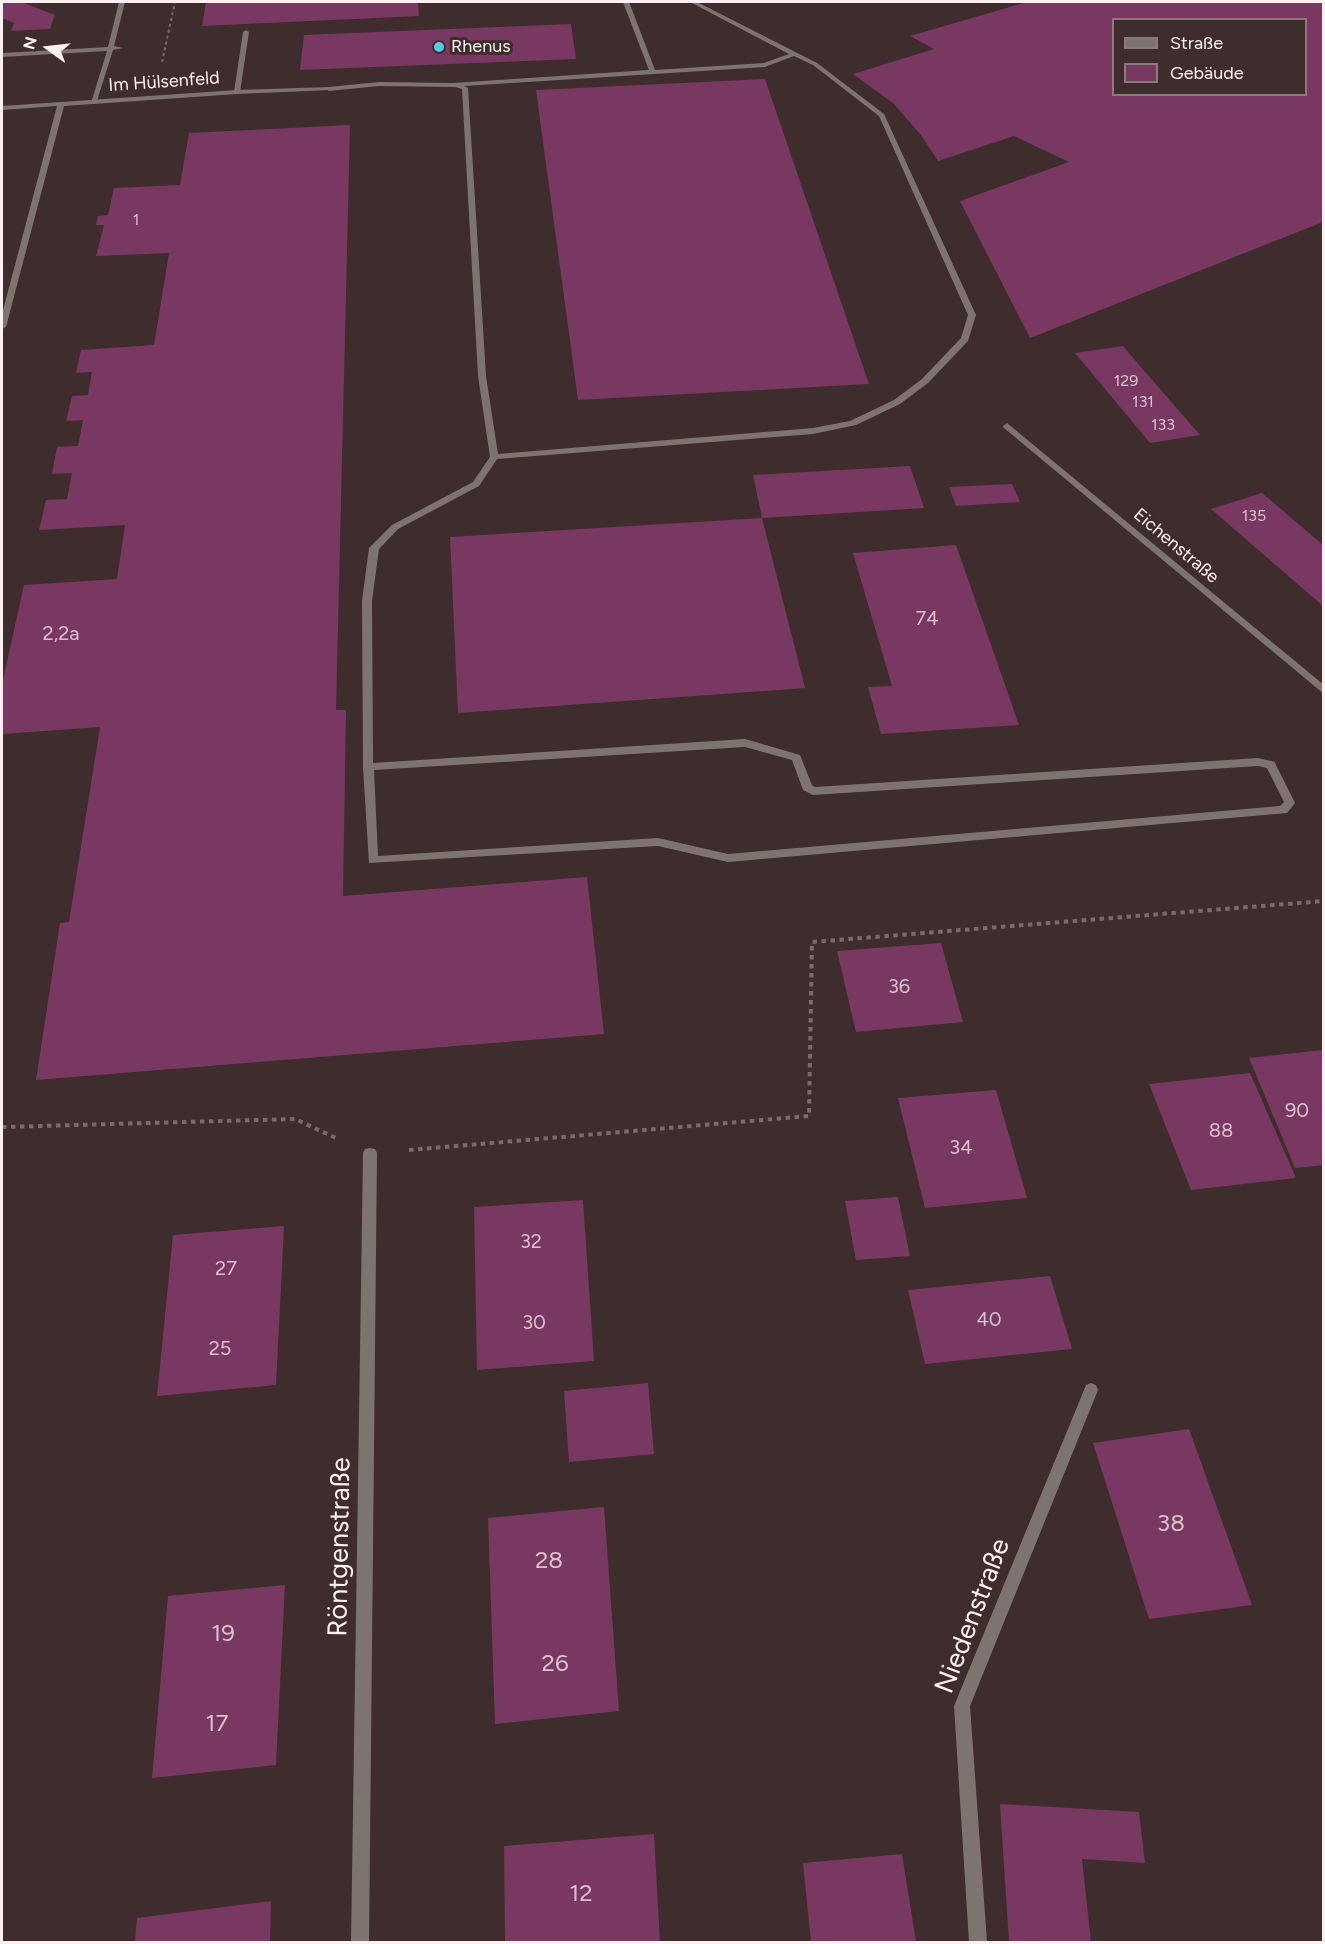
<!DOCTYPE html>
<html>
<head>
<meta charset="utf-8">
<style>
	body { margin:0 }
	#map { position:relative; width:1325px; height:1944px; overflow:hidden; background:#3f2c2d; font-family:Figtree,sans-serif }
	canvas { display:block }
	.frame { position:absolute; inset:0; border:3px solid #fdf0f0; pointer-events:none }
	.legend { position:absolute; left:1112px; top:18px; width:195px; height:78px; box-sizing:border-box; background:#3f2c2d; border:2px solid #8b7a7b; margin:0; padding:8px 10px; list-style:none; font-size:18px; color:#fdf0f0 }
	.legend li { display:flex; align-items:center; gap:12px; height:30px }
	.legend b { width:30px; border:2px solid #8b7a7b }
	.north { position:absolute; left:18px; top:18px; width:60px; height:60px; -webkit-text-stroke:4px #3f2c2d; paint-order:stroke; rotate:285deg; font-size:16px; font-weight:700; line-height:24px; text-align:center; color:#fdf0f0 }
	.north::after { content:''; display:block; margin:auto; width:21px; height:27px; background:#fdf0f0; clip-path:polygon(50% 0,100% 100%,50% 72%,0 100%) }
</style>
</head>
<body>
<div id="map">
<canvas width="1325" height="1944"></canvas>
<div class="frame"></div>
<ul class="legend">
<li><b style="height:8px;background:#7d7470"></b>Straße</li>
<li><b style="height:16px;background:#783861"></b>Gebäude</li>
</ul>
<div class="north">N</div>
</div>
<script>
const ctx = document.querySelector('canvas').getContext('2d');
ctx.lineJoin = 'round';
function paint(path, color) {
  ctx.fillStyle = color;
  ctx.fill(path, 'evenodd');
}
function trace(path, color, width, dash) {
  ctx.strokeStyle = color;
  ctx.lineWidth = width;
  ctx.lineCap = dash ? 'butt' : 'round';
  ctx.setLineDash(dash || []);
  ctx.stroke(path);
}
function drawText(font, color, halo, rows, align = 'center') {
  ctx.font = font + ' Figtree,sans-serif';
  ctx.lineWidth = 6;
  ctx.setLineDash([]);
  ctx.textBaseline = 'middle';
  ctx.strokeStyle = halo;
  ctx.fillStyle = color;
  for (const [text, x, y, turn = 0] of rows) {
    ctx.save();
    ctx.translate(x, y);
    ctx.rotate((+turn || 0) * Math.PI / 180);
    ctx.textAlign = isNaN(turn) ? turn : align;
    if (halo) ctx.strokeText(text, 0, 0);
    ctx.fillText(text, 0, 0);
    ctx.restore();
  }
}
paint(new Path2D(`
	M 2,2 L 26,2 L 24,3 L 55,15 L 50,29 L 11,31 L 14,23 L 2,18 Z
	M 206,2 L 418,2 L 419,16 L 202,26 Z
	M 1027,2 L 1323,2 L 1323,222 L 1030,338 L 960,201 L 1069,162 L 1014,136 L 938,161 L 921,135 L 893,103 L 853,74 L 934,49 L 910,36 ZM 1114,20 L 1306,20 L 1306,94 L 1113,94 Z
	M 571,24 L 576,59 L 300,70 L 304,35 Z
	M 765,79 L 869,384 L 578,400 L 536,90 Z
	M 350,125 L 336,710 L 346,710 L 343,896 L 587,877 L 604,1034 L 36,1080 L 60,923 L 69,922 L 100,727 L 2,734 L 2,684 L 24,585 L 117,579 L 125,525 L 39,530 L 46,500 L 67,499 L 72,473 L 52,474 L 57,447 L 78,446 L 83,420 L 66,421 L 72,396 L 88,395 L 92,372 L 76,373 L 81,350 L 154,345 L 169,253 L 96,256 L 104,225 L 96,225 L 98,216 L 108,215 L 114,188 L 180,185 L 189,133 Z
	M 1123,346 L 1140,366 L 1200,435 L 1150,443 L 1075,353 Z
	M 910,466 L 924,508 L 762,518 L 805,688 L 458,713 L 450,537 L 762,518 L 753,475 Z
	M 1012,484 L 1020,502 L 956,506 L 949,487 Z
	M 1262,493 L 1323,545 L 1323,606 L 1211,509 Z
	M 956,545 L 1019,725 L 881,734 L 868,687 L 892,686 L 853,553 Z
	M 941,943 L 963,1022 L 856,1032 L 837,951 Z
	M 1323,1050 L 1323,1165 L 1295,1168 L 1249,1058 Z
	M 1250,1073 L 1296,1178 L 1191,1190 L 1149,1084 Z
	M 996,1090 L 1027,1198 L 925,1208 L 898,1098 Z
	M 898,1197 L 910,1256 L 856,1260 L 845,1201 Z
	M 583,1200 L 594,1361 L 477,1370 L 474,1207 Z
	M 284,1226 L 276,1385 L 157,1396 L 173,1235 Z
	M 1050,1276 L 1072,1349 L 925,1364 L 908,1290 Z
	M 648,1383 L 654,1454 L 569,1462 L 564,1391 Z
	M 1189,1429 L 1252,1605 L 1149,1619 L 1093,1443 Z
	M 604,1507 L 619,1711 L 495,1724 L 488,1518 Z
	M 285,1585 L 276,1765 L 152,1778 L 168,1596 Z
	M 1000,1804 L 1139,1812 L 1145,1863 L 1082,1859 L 1091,1942 L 1009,1942 Z
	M 654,1834 L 660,1942 L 505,1942 L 504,1846 Z
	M 902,1854 L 916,1942 L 811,1942 L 803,1863 Z
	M 271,1901 L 270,1942 L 135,1942 L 137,1918 Z`), '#783861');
trace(new Path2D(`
	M 162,62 L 175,2`), '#7b6a6a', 2, [3, 3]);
trace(new Path2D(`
	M 2,1127 L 295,1119 L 336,1138
	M 409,1150 L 809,1116 L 812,942 L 1324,901`), '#7b6a6a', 4, [4.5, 4.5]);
paint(new Path2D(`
	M 119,2 L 125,2 L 114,46 L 123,48 L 113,50 L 96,104 L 91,103 L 107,51 L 2,57 L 2,53 L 108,47 Z
	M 623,2 L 629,2 L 655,70 L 764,63 L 789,54 L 690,2 L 697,2 L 817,63 L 884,114 L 976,315 L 968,341 L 928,383 L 900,404 L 856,425 L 813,434 L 497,459 L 479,486 L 398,529 L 379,549 L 372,601 L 373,763 L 745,739 L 800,755 L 812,785 L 815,787 L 1258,758 L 1275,762 L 1276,765 L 1295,803 L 1287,813 L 728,862 L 658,846 L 369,863 L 363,767 L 362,601 L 369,548 L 392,525 L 473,482 L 490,457 L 478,376 L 462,89 L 455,87 L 379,86 L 329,91 L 326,89 L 329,87 L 379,82 L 453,83 L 649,70 ZM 794,56 L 813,65 L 879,116 L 968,315 L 961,338 L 922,379 L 894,400 L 850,421 L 813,428 L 498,454 L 486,376 L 468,88 L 464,86 L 765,67 ZM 745,747 L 792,760 L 803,790 L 813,795 L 1258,766 L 1267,768 L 1284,802 L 1280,806 L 728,854 L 658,838 L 378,856 L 374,770 Z
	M 246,30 L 249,32 L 240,92 L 237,94 L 234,92 L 243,32 Z
	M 1091,1383 L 1096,1385 L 1098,1390 L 970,1706 L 987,1942 L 969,1942 L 954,1706 L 1084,1390 L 1086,1385 Z`), '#7d7470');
paint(new Path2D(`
	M 329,87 L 332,89 L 331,90 L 237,94 L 64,106 L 6,327 L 2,329 L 2,314 L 57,106 L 2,110 L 2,106 L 237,90 Z
	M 1007,423 L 1324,685 L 1324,694 L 1004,428 L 1003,426 Z
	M 370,1148 L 375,1149 L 377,1153 L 369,1942 L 351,1942 L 363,1153 L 365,1149 Z`), '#7d7470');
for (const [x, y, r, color] of [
	[439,47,6,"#57c9e2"]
]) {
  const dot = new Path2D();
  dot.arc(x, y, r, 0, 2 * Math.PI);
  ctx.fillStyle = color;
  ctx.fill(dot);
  trace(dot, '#3f2c2d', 2);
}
drawText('16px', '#dcc2cc', null, [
	["1",136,220],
	["129",1126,381],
	["131",1143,402],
	["133",1163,425],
	["135",1254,516]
]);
drawText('18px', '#fdf0f0', '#3f2c2d', [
	["Rhenus",451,47]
], 'left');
drawText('18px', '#fdf0f0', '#3f2c2d', [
	["Im Hülsenfeld",164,82,-4],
	["Eichenstraße",1176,546,40]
]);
drawText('20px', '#dcc2cc', null, [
	["74",927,619],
	["2,2a",61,634],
	["36",899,987],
	["90",1297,1111],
	["88",1221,1131],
	["34",961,1148],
	["32",531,1242],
	["27",226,1269],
	["40",989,1320],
	["30",534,1323],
	["25",220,1349]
]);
drawText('24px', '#dcc2cc', null, [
	["38",1171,1524],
	["28",549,1561],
	["19",223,1634],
	["26",555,1664],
	["17",217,1724],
	["12",581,1894]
]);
drawText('27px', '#fdf0f0', '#3f2c2d', [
	["Röntgenstraße",340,1547,-89],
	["Niedenstraße",973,1616,-69]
]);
</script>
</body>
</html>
